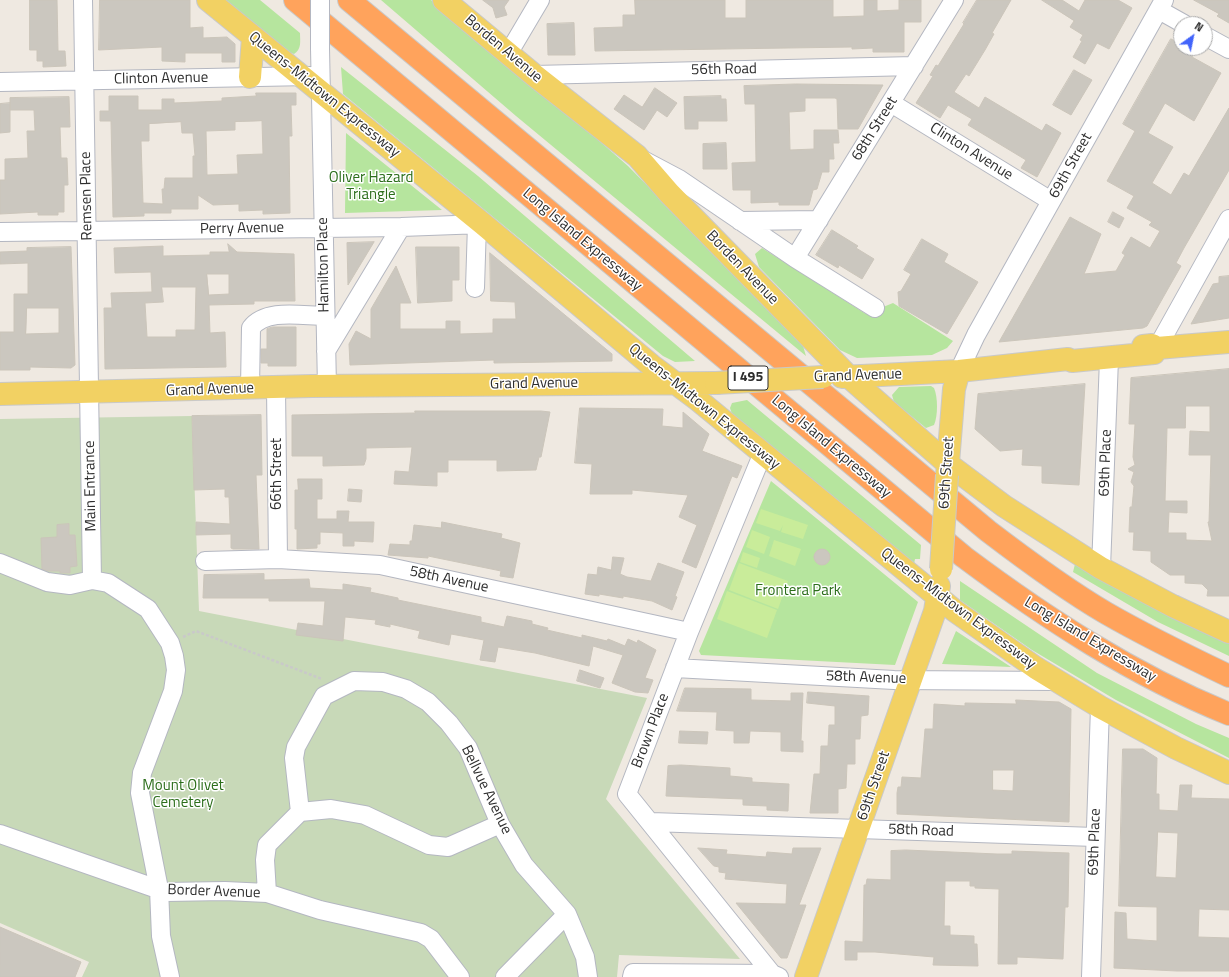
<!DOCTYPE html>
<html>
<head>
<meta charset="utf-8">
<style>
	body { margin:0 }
	#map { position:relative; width:1229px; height:977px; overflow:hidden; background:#efe9e1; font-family:"Titillium Web",sans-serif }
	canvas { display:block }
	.north { position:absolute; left:1173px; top:16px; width:40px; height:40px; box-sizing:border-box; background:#fff; border:1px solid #ababab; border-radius:50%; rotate:33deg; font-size:11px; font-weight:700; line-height:16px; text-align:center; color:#2e2e2e }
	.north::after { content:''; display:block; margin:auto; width:14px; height:18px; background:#4264fb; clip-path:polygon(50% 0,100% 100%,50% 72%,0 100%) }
</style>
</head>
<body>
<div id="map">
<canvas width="1229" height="977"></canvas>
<div class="north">N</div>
</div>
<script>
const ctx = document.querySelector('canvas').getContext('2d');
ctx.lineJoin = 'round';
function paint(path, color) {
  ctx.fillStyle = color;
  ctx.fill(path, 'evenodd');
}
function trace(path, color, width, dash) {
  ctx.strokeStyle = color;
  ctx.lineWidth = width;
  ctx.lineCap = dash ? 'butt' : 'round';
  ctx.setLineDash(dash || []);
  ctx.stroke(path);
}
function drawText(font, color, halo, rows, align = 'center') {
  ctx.font = font + ' "Titillium Web",sans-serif';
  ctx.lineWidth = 3;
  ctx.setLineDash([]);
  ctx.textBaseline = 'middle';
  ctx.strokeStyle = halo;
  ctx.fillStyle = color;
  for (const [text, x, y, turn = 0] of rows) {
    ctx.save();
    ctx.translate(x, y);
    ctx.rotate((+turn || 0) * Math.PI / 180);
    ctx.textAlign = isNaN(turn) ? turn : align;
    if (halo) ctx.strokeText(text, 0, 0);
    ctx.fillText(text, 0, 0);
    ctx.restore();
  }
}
paint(new Path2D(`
	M 226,0 L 260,0 L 300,33 C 300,41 302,49 294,54 L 289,52 Z
	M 381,0 L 431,0 L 574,119 L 628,166 L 793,334 L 803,346 L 806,356 L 516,116 Z
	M 341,67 L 478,176 L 695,361 L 675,362 L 663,356 L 343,94 Z
	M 346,133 L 442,210 L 345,213 Z
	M 762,248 L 866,314 L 893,303 L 953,341 L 947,348 L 932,355 L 857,358 L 840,350 L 759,267 L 755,254 Z
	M 931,386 L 934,388 C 938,397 938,416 934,425 L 926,428 L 894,402 L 892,395 L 899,387 Z
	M 747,400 L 921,545 L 920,559 L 915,559 L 914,564 L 732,414 L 730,408 L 732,403 Z
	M 771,481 L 918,602 L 895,665 L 701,655 L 699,651 Z
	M 1075,564 L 1229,641 L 1229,656 L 1158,622 L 1073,572 Z
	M 960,581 L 1097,673 L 1196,724 L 1229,738 L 1229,758 L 1116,700 L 1032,650 L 960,600 Z
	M 956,631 L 1011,667 L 942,664 Z`), '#b6e59e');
paint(new Path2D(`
	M 192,416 L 199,611 L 647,698 L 606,799 L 740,959 L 619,955 L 617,977 L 82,977 L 89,962 L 0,923 L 0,419 Z`), '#c8d9b8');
paint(new Path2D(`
	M 761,509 L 808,525 L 803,539 L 781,532 L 783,525 L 780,531 L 756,523 Z
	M 752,530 L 770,537 L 764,554 L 746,547 Z
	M 774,540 L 801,549 L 795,566 L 769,556 Z
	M 743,552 L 760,558 L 757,568 L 740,562 Z
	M 739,563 L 788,581 L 778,609 L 729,590 Z
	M 727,591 L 777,610 L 767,638 L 717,619 Z`), '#c9ec9a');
const building = new Path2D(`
	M 30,0 L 57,0 L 58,51 L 65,51 L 66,66 L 43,67 L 43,61 L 37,61 L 37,50 L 30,50 Z
	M 100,0 L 190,0 L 190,28 L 203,27 L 203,38 L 227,37 L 235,44 L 235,62 L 222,62 L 222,53 L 185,53 L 185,62 L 162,61 L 162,47 L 99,50 Z
	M 483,0 L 509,0 L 504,7 L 507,15 L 496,18 L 493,8 Z
	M 635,0 L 725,0 L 725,18 L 746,18 L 746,0 L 833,0 L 833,17 L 864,16 L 864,0 L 877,0 L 877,11 L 899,10 L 899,0 L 921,0 L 921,22 L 904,22 L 904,52 L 873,52 L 873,48 L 852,49 L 852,47 L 595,51 L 594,28 L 623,27 L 623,15 L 635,15 Z
	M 977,0 L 1011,0 L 992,33 L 994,34 L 985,50 L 969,76 L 966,74 L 954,92 L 979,108 L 985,97 L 1042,131 L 1046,124 L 1061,133 L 1037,177 L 1021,168 L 1026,160 L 968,125 L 972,119 L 948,105 L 940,118 L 916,103 L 933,76 L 930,75 L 936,65 L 938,66 L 964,24 L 963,23 Z
	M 1042,0 L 1062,0 L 1079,11 L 1085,0 L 1118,0 L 1132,8 L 1109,49 L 1097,43 L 1085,64 L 1073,57 L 1082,41 L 1080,40 L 1083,35 L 1070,27 L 1074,21 Z
	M 1194,0 L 1229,0 L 1229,23 L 1217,16 L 1219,14 Z
	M 574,23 L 575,55 L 548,55 L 547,24 Z
	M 1171,39 L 1181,44 L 1181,48 L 1188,48 L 1195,52 L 1192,57 L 1221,73 L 1194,121 L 1165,103 L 1148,133 L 1173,147 L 1152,183 L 1171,195 L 1184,173 L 1189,176 L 1229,108 L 1229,170 L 1184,248 L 1176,263 L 1181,266 L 1169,287 L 1147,326 L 1143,328 L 999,342 L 1070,217 L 1101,234 L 1084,274 L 1116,271 L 1125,255 L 1122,253 L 1131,237 L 1150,248 L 1160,231 L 1149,225 L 1152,222 L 1127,208 L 1134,196 L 1107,181 L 1135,131 L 1123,124 Z
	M 1074,70 L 1092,80 L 1071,115 L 1053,105 Z
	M 796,84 L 883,85 L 858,129 L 838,129 L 837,99 L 835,98 L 805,98 L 805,111 L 789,112 L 790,150 L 814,149 L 814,130 L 838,130 L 839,143 L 833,143 L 834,159 L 829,159 L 829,172 L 822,172 L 817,189 L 813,190 L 809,205 L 779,205 L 779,202 L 751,203 L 751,190 L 733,190 L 732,163 L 756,162 L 755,104 L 745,104 L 744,86 Z
	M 655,88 L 677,103 L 667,117 L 657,110 L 644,130 L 614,109 L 624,95 L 642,107 Z
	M 256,93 L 296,93 L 296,105 L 291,105 L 292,136 L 289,136 L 290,213 L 263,214 L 263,210 L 239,211 L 239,204 L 213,205 L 198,195 L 198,209 L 171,209 L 171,213 L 144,213 L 144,216 L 113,217 L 111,121 L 100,121 L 100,111 L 109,111 L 109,96 L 138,96 L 138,110 L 162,110 L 162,99 L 174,99 L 174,103 L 222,101 L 222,98 L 256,96 ZM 262,121 L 263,154 L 237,155 L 238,174 L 207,175 L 206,131 L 235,130 L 235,122 ZM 181,122 L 182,133 L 193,133 L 195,156 L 193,156 L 193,178 L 165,178 L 164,189 L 162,189 L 163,204 L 143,203 L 141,141 L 149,141 L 149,124 Z
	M 721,96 L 721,99 L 726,99 L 727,121 L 698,121 L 698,129 L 685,129 L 684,97 Z
	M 69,97 L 70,127 L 60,127 L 61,158 L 67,158 L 68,185 L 64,185 L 64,212 L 58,212 L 58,215 L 38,215 L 38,212 L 0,214 L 0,180 L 5,180 L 5,159 L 28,158 L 27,131 L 35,131 L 34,110 L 10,110 L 10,98 Z
	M 10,103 L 10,132 L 0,133 L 0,104 Z
	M 726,143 L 727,169 L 703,169 L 703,144 Z
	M 1113,212 L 1124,218 L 1119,228 L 1108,222 Z
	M 832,230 L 858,246 L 856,248 L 874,259 L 862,279 L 839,265 L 838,268 L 816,255 Z
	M 922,239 L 948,254 L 944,262 L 978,282 L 947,334 L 899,306 L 898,292 L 901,291 L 911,274 L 904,270 Z
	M 374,242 L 348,285 L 347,243 Z
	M 228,244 L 237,252 L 294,254 L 295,301 L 254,301 L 254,304 L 209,305 L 210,333 L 225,332 L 226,367 L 105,369 L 104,308 L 112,308 L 111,293 L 152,292 L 151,272 L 115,273 L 114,248 L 163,246 L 163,256 L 210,255 L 210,252 L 229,252 ZM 207,274 L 229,274 L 229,294 L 209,295 ZM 162,287 L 196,287 L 195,330 L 176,330 L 176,337 L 147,337 L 145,303 L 163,302 Z
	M 71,247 L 75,365 L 71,368 L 30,367 L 30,370 L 0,370 L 0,332 L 14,332 L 14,294 L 28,294 L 28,263 L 0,264 L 0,252 L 27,251 L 27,248 ZM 27,308 L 59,308 L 59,333 L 26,334 Z
	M 416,247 L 459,247 L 459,280 L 452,280 L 452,301 L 418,303 Z
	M 490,253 L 612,354 L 612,361 L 494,363 L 494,360 L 350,365 L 349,344 L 356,331 L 371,339 L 371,309 L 396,266 L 411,303 L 400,303 L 400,329 L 446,329 L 446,321 L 460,321 L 460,334 L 493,333 L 493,319 L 516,319 L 515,302 L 491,301 Z
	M 1229,276 L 1229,318 L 1191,324 L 1213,284 L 1219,283 L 1219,277 Z
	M 273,327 L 296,327 L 296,366 L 268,366 L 268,363 L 261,363 L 261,349 L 267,349 L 267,329 Z
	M 1229,369 L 1229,596 L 1207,596 L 1208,590 L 1202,584 L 1185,583 L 1185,575 L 1170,575 L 1151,562 L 1151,551 L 1133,550 L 1134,532 L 1129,532 L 1130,507 L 1132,507 L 1134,486 L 1131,482 L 1134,472 L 1128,469 L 1135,465 L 1133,457 L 1135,424 L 1129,424 L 1131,378 ZM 1186,406 L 1210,406 L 1210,432 L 1190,431 L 1189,455 L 1211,455 L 1209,522 L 1208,522 L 1212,541 L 1186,540 L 1186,533 L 1168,533 L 1169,512 L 1187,513 L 1187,501 L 1165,501 L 1167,428 L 1185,428 Z
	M 1085,384 L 1079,485 L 1042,483 L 1042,466 L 1022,465 L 1023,449 L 1000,451 L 975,429 L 978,394 Z
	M 580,408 L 663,409 L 662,426 L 683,428 L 683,412 L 709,434 L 702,451 L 742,466 L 737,478 L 732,476 L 696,568 L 682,562 L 697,525 L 679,517 L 688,495 L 632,490 L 632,494 L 590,494 L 592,464 L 575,463 Z
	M 415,411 L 541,411 L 550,412 L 541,457 L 539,457 L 536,470 L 497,471 L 497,460 L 448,460 L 448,472 L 437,472 L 437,486 L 394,484 L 395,471 L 409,472 L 412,447 L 366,448 L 366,459 L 364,465 L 323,466 L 323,456 L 292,456 L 292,415 L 415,413 Z
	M 261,415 L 262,475 L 256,475 L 259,549 L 233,549 L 231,548 L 231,534 L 196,535 L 196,522 L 230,524 L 229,497 L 225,497 L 225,489 L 194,490 L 192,416 Z
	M 298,479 L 322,479 L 322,499 L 317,499 L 317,519 L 337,519 L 337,511 L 349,511 L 348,522 L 374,522 L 373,542 L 354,541 L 354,546 L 343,546 L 343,533 L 320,532 L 320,544 L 317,544 L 317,548 L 297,549 L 297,529 L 295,529 L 295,490 L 298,490 Z
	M 349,489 L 362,490 L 361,502 L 348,501 Z
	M 442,522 L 502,534 L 501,538 L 520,543 L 513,578 L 500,576 L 501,571 L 428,556 L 428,558 L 388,555 L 390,544 L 410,545 L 410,541 L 412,541 L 414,525 L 441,528 Z
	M 69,524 L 69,535 L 75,535 L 77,566 L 70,567 L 70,573 L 60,573 L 60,571 L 48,571 L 42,569 L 41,538 L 57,537 L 57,525 Z
	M814 557a8 8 0 1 1 16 0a8 8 0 1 1-16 0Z
	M 613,557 L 624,558 L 620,574 L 627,577 L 651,581 L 658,563 L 684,572 L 675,596 L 677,597 L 672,610 L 652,601 L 623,596 L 623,598 L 599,594 L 599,596 L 585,594 L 588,574 L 597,575 L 598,567 L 611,570 Z
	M 264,574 L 264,580 L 309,579 L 310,588 L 343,590 L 343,584 L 371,588 L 370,592 L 398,598 L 398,600 L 481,617 L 481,622 L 504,627 L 507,616 L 532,621 L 532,624 L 548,628 L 547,630 L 582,638 L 582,635 L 607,641 L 608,639 L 625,646 L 628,639 L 637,643 L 638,640 L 656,650 L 645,678 L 653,680 L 648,693 L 635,692 L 612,683 L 623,655 L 593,646 L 589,666 L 535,653 L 498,647 L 495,662 L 480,660 L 484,640 L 451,634 L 449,645 L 418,638 L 420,631 L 390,624 L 390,627 L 375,624 L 376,620 L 345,617 L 343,641 L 296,635 L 298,623 L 323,626 L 325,601 L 269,601 L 269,598 L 203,598 L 204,575 Z
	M 580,670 L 604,678 L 600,688 L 577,681 Z
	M 685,688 L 751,689 L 751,700 L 791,701 L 791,693 L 803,693 L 801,741 L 803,741 L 803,752 L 781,751 L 781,732 L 750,731 L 749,743 L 734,743 L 734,731 L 716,730 L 717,712 L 677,711 Z
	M 808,692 L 869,696 L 868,715 L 861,716 L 860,739 L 855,739 L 855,764 L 847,764 L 846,788 L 838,789 L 838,813 L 810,813 L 814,774 L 820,774 L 821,746 L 828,746 L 829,725 L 835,725 L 835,706 L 807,703 Z
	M 1016,700 L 1059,702 L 1071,709 L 1069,822 L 897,814 L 897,793 L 898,787 L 901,787 L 902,777 L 921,778 L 925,729 L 933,729 L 934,704 L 965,706 L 965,703 L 1016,704 ZM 993,770 L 1014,770 L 1013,791 L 993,790 Z
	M 680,731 L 708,732 L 707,744 L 679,743 Z
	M 1123,749 L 1143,749 L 1157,758 L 1156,794 L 1159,794 L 1159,810 L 1178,811 L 1180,785 L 1192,785 L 1191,798 L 1229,799 L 1229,910 L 1199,909 L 1198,937 L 1229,938 L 1229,971 L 1177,971 L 1114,968 L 1115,912 L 1126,913 L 1127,939 L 1157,941 L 1157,907 L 1119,906 ZM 1158,832 L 1178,833 L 1176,878 L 1156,877 Z
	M 681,765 L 730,768 L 730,776 L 752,778 L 752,782 L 789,784 L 788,811 L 767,810 L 767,806 L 743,805 L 743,799 L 666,796 L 668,766 Z
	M 698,848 L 727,850 L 726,854 L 766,857 L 767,852 L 792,854 L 793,848 L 821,848 L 799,905 L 806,905 L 787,958 L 781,958 L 736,903 L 786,904 L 787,884 L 725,879 L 726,873 L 719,872 L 719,867 L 714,866 Z
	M 906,850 L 997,854 L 1012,854 L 1012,851 L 1069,853 L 1068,907 L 1065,907 L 1063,959 L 1017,957 L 1017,964 L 998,964 L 999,889 L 975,888 L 975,886 L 970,886 L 970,881 L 945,881 L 944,926 L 950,926 L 950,935 L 974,936 L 974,944 L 977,944 L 978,966 L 933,965 L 934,957 L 875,952 L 857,952 L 857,960 L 845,960 L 845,941 L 863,942 L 864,885 L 866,885 L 867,879 L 891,880 L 891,851 Z
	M 0,927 L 81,962 L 75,977 L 0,977 Z`);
paint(building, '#cbc7bf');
trace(building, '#cbc5ba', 1);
const minor = new Path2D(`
	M 83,0 L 92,580
	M 1159,10 L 1184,24
	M 1205,36 L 1229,49
	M 320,48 L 327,387
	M 508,54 L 540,0
	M 534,75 L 914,66
	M 0,82 L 310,76
	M 891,103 L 1051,201
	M 645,161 L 679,179 L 795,258 L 875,308
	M 740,221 L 819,220
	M 0,232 L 401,227 L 483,224
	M 795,258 L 954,0
	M 475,288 L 477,224
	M 1157,348 L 1229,219
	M 326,351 L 401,227
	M 959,371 L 976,335 L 1164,0
	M 250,388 L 251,328 C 266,308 302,316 325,316
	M 276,388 L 278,559
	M 762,455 L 689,632 L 627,794 L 772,974
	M 205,561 L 278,559 L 380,565 L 689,632
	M 0,563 L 47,582 L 70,585 L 92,580 L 108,583 L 148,609 L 170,643 L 174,656 L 176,670 L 173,691 L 142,773 L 140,793 L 159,889 L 161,936 L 170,977
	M 1101,568 L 1109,359
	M 675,668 L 894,680 L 1056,681
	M 300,812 L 294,758 L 296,747 L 324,696 L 354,681 L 383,682 L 406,689 L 428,702 L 449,723 L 468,748 L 500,824 L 524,865 L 567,914 L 585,957 L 588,977
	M 651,822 L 1095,837
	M 0,834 L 166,892 L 225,891 L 267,893 L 320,910 L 421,933 L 431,939 L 460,977
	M 267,893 L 265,860 L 267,845 L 300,812 L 331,809 L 365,815 L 429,845 L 448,847 L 500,824
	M 505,977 L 567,914
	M 632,977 L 633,973 L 772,974 L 779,977
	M 1091,977 L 1100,707`);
const major = new Path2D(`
	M 208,0 L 483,224 L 651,365 L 698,400 L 955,611 L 1036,668 L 1100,707 L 1176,748 L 1229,773
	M 444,0 L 534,75 L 637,156 L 669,193 L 849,377 L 948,464 L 1004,506 L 1101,568 L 1173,606 L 1229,632
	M 250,77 L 253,37
	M 1143,346 L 1152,345 L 1157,348 L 1229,342
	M 842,377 L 959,371 L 1068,359 L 1072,361 L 1154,353 L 1157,348
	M 0,394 L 312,386 L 716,383
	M 947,475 L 954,389 L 959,371
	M 806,977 L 935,611 L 939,586`);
const highway = new Path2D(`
	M 295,0 L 964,557 C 1047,619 1133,675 1229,714
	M 349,0 L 988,531 C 1026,560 1065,589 1106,613 C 1146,636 1187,656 1229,676`);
trace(minor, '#b4b7c1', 20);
trace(major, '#c9c9c9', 24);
trace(highway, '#c9c9c9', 24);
trace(new Path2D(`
	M 183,637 L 196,631 L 322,679`), '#c9c9c9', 2.5, [3, 2]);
trace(minor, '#fff', 18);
trace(major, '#f2d163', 22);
trace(highway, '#ffa35c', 22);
const minorBridge = new Path2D(`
	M 320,0 L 320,48`);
const majorBridge = new Path2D(`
	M 716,383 L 823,377
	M 941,569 L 947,475`);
trace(minorBridge, '#b4b7c1', 20, []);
trace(majorBridge, '#c9c9c9', 24, []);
trace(minorBridge, '#fff', 18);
trace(majorBridge, '#f2d163', 22);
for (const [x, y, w] of [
	[748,378,40]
]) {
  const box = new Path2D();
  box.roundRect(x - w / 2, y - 12, w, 24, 3);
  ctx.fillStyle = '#fff';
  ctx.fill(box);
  trace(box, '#2e2e2e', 1);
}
drawText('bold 14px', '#2e2e2e', null, [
	["I 495",748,378]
]);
drawText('15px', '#2e2e2e', '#fff', [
	["Borden Avenue",503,49,40],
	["56th Road",724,70,-1],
	["Clinton Avenue",161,79,-1],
	["Queens-Midtown Expressway",324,95,39],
	["68th Street",875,129,-58],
	["Clinton Avenue",971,152,32],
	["69th Street",1071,166,-61],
	["Remsen Place",87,196,-91],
	["Perry Avenue",242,229,-1],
	["Long Island Expressway",582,240,40],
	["Hamilton Place",324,265,-91],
	["Borden Avenue",742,268,46],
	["Grand Avenue",858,376,-2],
	["Grand Avenue",534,384,-1],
	["Grand Avenue",210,390,-2],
	["Queens-Midtown Expressway",704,407,39],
	["Long Island Expressway",831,447,40],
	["69th Place",1106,463,-88],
	["69th Street",947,473,-86],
	["66th Street",277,474,-90],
	["Main Entrance",91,486,-91],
	["58th Avenue",449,580,12],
	["Queens-Midtown Expressway",958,609,37],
	["Long Island Expressway",1090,640,31],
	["58th Avenue",866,678,2],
	["Brown Place",651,731,-69],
	["69th Street",874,786,-71],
	["Bellvue Avenue",486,790,64],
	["58th Road",921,831,2],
	["69th Place",1095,842,-88],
	["Border Avenue",214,892,2]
]);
drawText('15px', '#2c6e1b', '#fff', [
	["Oliver Hazard",371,178],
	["Triangle",371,195],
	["Frontera Park",798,591],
	["Mount Olivet",183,786],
	["Cemetery",183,803]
]);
</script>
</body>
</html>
